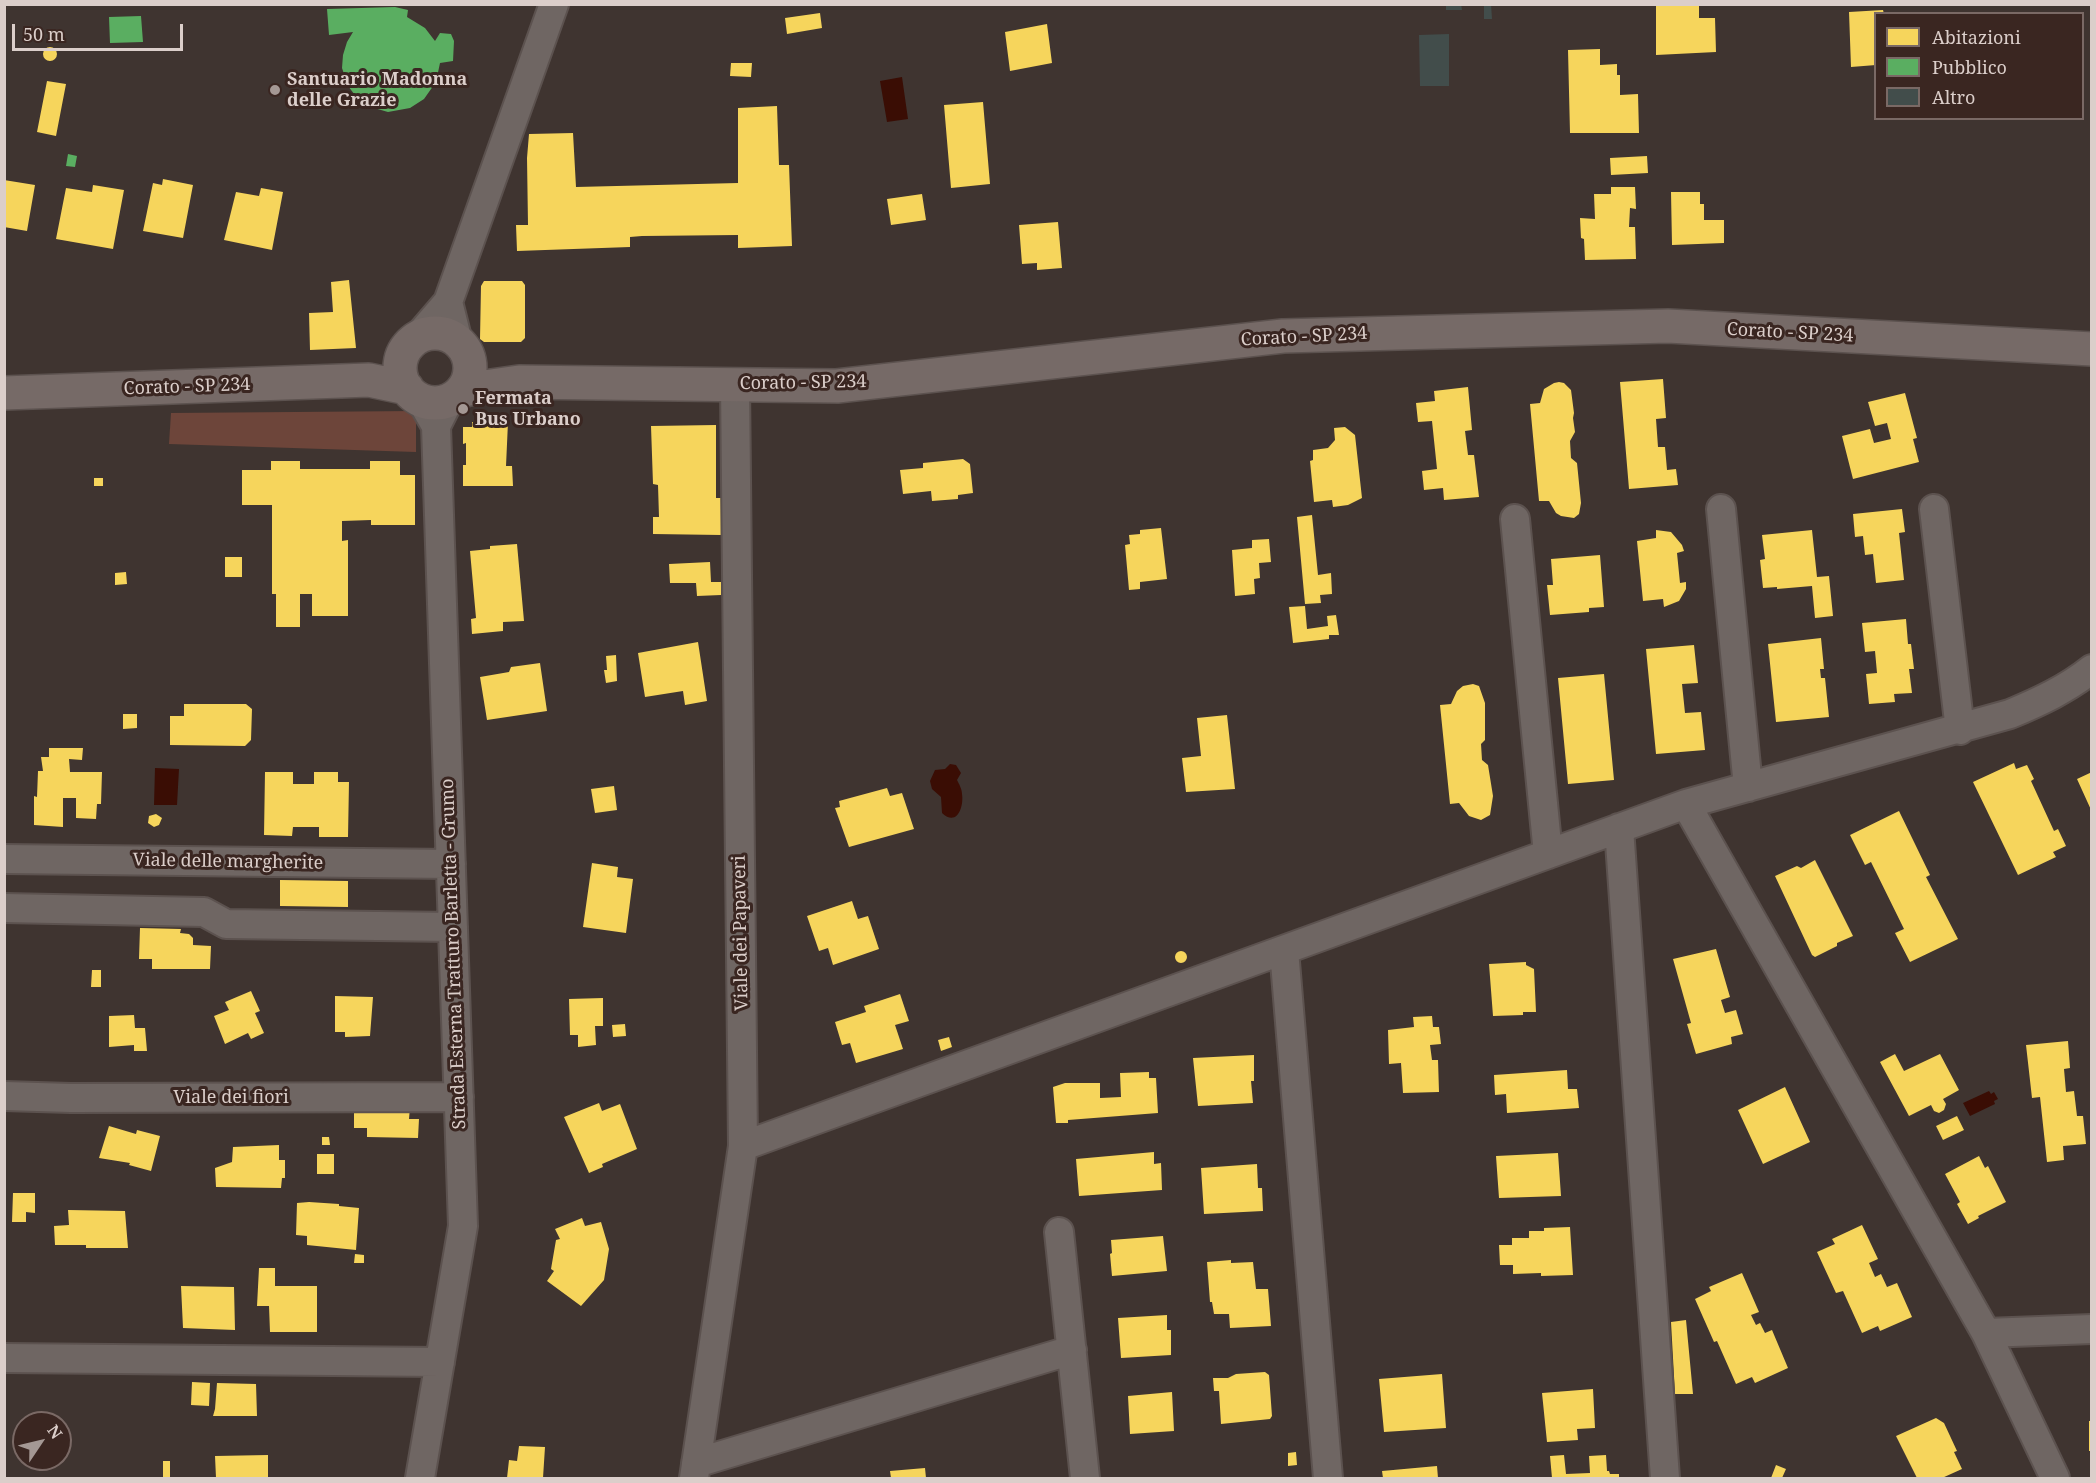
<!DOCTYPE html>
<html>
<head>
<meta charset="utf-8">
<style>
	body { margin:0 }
	#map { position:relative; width:2096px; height:1483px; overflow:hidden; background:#3f3430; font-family:"Noto Serif",serif }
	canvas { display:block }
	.frame { position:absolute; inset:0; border:6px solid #dbceca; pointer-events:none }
	.legend { position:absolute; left:1874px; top:12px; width:210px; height:108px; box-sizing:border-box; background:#3a2621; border:2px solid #7a6965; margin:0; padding:8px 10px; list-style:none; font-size:18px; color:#dbceca }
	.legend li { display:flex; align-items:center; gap:12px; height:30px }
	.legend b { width:30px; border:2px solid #7a6965 }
	.north { position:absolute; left:12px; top:1411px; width:60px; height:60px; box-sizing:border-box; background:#3a2621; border:2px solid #7a6965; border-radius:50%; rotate:55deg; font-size:16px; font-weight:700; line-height:24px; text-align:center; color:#dbceca }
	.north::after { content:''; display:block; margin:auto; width:21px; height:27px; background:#a49894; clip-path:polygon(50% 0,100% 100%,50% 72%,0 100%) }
	.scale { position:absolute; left:12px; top:24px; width:171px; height:27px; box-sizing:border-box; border:3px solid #dbceca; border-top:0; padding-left:8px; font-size:18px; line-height:21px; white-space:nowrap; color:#dbceca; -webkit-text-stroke:4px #3a2621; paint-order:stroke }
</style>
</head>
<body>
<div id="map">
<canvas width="2096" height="1483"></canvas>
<div class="frame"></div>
<ul class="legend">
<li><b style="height:16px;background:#f6d55c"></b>Abitazioni</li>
<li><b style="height:16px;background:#5aae61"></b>Pubblico</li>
<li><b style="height:16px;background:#424d4b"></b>Altro</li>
</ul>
<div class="north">N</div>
<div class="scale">50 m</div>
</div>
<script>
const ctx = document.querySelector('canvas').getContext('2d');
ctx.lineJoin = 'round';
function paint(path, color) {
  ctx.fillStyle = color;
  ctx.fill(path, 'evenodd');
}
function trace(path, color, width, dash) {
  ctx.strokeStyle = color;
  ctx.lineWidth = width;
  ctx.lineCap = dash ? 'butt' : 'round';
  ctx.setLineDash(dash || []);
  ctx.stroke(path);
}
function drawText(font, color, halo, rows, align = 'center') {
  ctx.font = font + ' "Noto Serif",serif';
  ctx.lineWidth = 6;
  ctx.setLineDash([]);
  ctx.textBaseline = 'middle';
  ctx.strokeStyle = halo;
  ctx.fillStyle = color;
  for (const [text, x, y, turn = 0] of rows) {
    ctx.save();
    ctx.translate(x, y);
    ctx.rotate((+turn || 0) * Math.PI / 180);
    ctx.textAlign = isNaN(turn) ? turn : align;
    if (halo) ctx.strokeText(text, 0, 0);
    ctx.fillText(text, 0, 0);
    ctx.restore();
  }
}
paint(new Path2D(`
	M 416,411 L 416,452 L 169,444 L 171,413 Z`), '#6d453a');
paint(new Path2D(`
	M 902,77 L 908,119 L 887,122 L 880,81 Z
	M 950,764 L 956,765 L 961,773 L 957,780 C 959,784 962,789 962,794 C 964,807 957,827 942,813 L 941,797 L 932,789 L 930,781 L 935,770 L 945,769 Z
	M 155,768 L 179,769 L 177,805 L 154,805 Z
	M 1989,1091 L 1991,1094 L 1994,1092 L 1998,1099 L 1994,1101 L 1995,1104 L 1970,1116 L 1963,1103 Z`), '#3a0d04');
paint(new Path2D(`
	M 1656,4 L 1699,4 L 1699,18 L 1715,18 L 1716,52 L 1656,55 Z
	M 1883,10 L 1884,14 L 1876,14 L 1874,20 L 1876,65 L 1851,67 L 1849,12 Z
	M 820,13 L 822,28 L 787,34 L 785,18 Z
	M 1047,24 L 1052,63 L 1010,71 L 1005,32 Z
	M43 54a7 7 0 1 1 14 0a7 7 0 1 1-14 0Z
	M 1600,49 L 1600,65 L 1617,64 L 1617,75 L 1620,75 L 1620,95 L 1638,94 L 1639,133 L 1570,133 L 1568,50 Z
	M 731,63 L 752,63 L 751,77 L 730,76 Z
	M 47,81 L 66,84 L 56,136 L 37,132 Z
	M 983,102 L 990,184 L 951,188 L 944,105 Z
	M 777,106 L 779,165 L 789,165 L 792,246 L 738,248 L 738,235 L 642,236 L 630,237 L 630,247 L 517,251 L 516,225 L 528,225 L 527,158 L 529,134 L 573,133 L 576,187 L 738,183 L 738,108 Z
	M 1647,156 L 1648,173 L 1611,175 L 1610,158 Z
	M 163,179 L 193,185 L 183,238 L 143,231 L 153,183 L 162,185 Z
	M 4,180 L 35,185 L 27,231 L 4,227 Z
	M 93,185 L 124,190 L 113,249 L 56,239 L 66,188 L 92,192 Z
	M 1611,187 L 1635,187 L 1636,209 L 1630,208 L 1629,227 L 1635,227 L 1636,259 L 1585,260 L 1584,239 L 1581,238 L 1580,218 L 1595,219 L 1594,194 L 1611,194 Z
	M 261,188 L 283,192 L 272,250 L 224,240 L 236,192 L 259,196 Z
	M 1671,192 L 1700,192 L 1700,204 L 1704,204 L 1704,220 L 1724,220 L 1724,243 L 1672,245 Z
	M 922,194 L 926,220 L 891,225 L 887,199 Z
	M 1058,222 L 1062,268 L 1037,270 L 1037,263 L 1022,264 L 1019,225 Z
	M 349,280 L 356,348 L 310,350 L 309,313 L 333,312 L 331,282 Z
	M 484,281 L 522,281 L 525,285 L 525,338 L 521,342 L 484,342 L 480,339 L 481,286 Z
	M 1663,379 L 1666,418 L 1656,419 L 1658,447 L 1665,447 L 1667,470 L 1676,469 L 1678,485 L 1629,489 L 1620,382 Z
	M 1559,382 L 1564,383 L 1571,390 L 1574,413 L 1573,418 L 1575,432 L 1570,441 L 1571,458 L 1577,463 L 1581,503 L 1579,514 L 1574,518 L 1561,516 L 1556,513 L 1549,501 L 1539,501 L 1530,404 L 1540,403 L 1544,389 L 1554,383 Z
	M 1468,387 L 1472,430 L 1465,431 L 1468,455 L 1474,455 L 1479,497 L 1444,500 L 1443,488 L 1424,490 L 1422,471 L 1437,469 L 1432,421 L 1418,422 L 1416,403 L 1435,401 L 1434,391 Z
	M 1905,393 L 1917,438 L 1913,439 L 1919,462 L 1853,479 L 1842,436 L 1870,429 L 1874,443 L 1891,439 L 1887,423 L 1875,426 L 1868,402 Z
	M 472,422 L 508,422 L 506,466 L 512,466 L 513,486 L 463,486 L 463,465 L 466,465 L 466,443 L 463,444 L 463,427 L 472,427 Z
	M 716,425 L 716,498 L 721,498 L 721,535 L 653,534 L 653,517 L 659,517 L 658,485 L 653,484 L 651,426 Z
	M 1345,427 L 1355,435 L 1362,498 L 1348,505 L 1333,507 L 1332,500 L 1314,502 L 1310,461 L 1313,460 L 1313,450 L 1328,448 L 1335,440 L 1334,428 Z
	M 963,459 L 970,464 L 973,493 L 958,495 L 958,499 L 932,501 L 931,491 L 903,494 L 900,470 L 923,468 L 923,463 Z
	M 271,461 L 300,461 L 300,469 L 370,469 L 370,461 L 400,461 L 400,475 L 415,475 L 415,525 L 371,525 L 371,520 L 342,521 L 342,541 L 348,540 L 348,616 L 312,616 L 312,594 L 300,594 L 300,627 L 276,627 L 276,594 L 272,594 L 272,505 L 242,505 L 242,470 L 271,470 Z
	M 94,478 L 103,478 L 103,486 L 94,486 Z
	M 1902,509 L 1905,532 L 1899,533 L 1904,580 L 1876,583 L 1873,554 L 1865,555 L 1863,536 L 1855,537 L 1853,514 Z
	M 1312,515 L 1318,575 L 1331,573 L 1332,594 L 1320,595 L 1321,603 L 1305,604 L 1297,517 Z
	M 1161,528 L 1167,579 L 1140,582 L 1140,589 L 1129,590 L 1125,545 L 1130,544 L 1129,535 L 1140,534 L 1140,530 Z
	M 1656,530 L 1671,532 L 1682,545 L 1684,551 L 1677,553 L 1680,583 L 1686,582 L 1686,589 L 1679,601 L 1664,607 L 1663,599 L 1643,601 L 1637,541 L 1656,538 Z
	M 1812,530 L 1817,577 L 1829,576 L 1833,616 L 1815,618 L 1812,586 L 1777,589 L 1777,587 L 1763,588 L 1760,560 L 1765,559 L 1762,535 Z
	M 1269,539 L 1271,562 L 1259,563 L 1260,578 L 1254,579 L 1255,594 L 1235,596 L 1232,550 L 1252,548 L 1252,540 Z
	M 517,544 L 524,621 L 503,622 L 503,631 L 472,634 L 471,619 L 476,618 L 470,551 L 490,549 L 490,546 Z
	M 1600,555 L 1604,607 L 1589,608 L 1589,612 L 1550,615 L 1547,585 L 1553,585 L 1551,559 Z
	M 225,557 L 242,557 L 242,577 L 225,577 Z
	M 710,562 L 711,582 L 721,582 L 721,595 L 697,596 L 696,583 L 670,583 L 669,564 Z
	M 126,572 L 127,584 L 115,585 L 115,573 Z
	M 1305,606 L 1307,629 L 1328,626 L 1327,616 L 1336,615 L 1339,635 L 1329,635 L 1329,639 L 1293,643 L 1289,607 Z
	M 1906,619 L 1908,644 L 1911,644 L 1914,669 L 1909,669 L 1912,693 L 1894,694 L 1895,702 L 1869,704 L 1866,674 L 1877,673 L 1875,651 L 1865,652 L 1862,623 Z
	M 1821,638 L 1824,669 L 1820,669 L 1821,678 L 1825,678 L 1829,717 L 1776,722 L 1768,644 Z
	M 698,642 L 707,701 L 685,705 L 683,691 L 645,697 L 638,653 Z
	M 1694,645 L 1698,683 L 1682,684 L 1685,713 L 1701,712 L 1705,750 L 1656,754 L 1646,649 Z
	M 616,655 L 617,681 L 606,683 L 604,670 L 607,670 L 606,656 Z
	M 540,663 L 547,711 L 487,720 L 480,677 L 509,672 L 511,667 Z
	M 1604,674 L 1614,780 L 1568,784 L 1558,678 Z
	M 1473,684 L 1479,686 L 1485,703 L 1485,740 L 1481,744 L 1482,760 L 1488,765 L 1493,796 L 1490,815 L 1481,820 L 1469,816 L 1459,803 L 1450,804 L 1440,705 L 1451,704 L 1457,691 L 1463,686 Z
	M 184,704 L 246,704 L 252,709 L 251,740 L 245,746 L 170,745 L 170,716 L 184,716 Z
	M 123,714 L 137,714 L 137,728 L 123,729 Z
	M 1227,715 L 1235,789 L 1186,792 L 1182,758 L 1201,756 L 1197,718 Z
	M 49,748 L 83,748 L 82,760 L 69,759 L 70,772 L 102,772 L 101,804 L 97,804 L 96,819 L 76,818 L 76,798 L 63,798 L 63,827 L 34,825 L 34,796 L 37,797 L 38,771 L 43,771 L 41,757 L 49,757 Z
	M 2014,763 L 2016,769 L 2027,765 L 2034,779 L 2031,781 L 2054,831 L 2058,829 L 2066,846 L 2053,852 L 2056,857 L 2018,875 L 1973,782 Z
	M 265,772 L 293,772 L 293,784 L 314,784 L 314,772 L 338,772 L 338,782 L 349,782 L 348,837 L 319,837 L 319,827 L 293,827 L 292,836 L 264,835 Z
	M 2092,772 L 2092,812 L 2077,779 Z
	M 614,786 L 617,810 L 595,813 L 591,789 Z
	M 887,788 L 890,796 L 902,793 L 914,829 L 849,847 L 835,808 L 840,807 L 839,801 Z
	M 1899,811 L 1930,875 L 1926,877 L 1958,939 L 1910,962 L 1895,933 L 1904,929 L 1871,862 L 1865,865 L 1850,835 Z
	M 156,814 L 162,818 L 159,825 L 154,827 L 148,823 L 149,816 Z
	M 1815,860 L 1853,936 L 1837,943 L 1837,946 L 1815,957 L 1812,955 L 1775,876 L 1797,866 L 1801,868 Z
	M 592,863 L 618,867 L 617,877 L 633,879 L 626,933 L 583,927 Z
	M 280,880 L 348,881 L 348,907 L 280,906 Z
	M 852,901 L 858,919 L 868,916 L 879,949 L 833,965 L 828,948 L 819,951 L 807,916 Z
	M 140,928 L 181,929 L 180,933 L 189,934 L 193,938 L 193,945 L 211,946 L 210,969 L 152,969 L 152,959 L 139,959 Z
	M 1716,949 L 1730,997 L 1721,1000 L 1725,1013 L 1736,1010 L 1743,1034 L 1731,1037 L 1732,1044 L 1696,1054 L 1687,1024 L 1691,1023 L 1673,959 Z
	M1175 957a6 6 0 1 1 12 0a6 6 0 1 1-12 0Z
	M 1526,962 L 1526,965 L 1534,969 L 1536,1012 L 1523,1012 L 1523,1015 L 1493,1016 L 1489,964 Z
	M 92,970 L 101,970 L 101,987 L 91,987 Z
	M 251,991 L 260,1011 L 255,1013 L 264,1033 L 251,1039 L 248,1033 L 225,1044 L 214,1016 L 229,1010 L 225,1002 Z
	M 900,994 L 909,1021 L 895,1025 L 903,1049 L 856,1063 L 850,1043 L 842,1045 L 835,1022 L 866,1012 L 864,1006 Z
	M 335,996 L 373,997 L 370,1036 L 345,1037 L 345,1032 L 335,1032 Z
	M 603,998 L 603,1026 L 595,1026 L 596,1045 L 578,1047 L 578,1035 L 570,1035 L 569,999 Z
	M 134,1015 L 135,1028 L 145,1028 L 147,1051 L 134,1051 L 134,1045 L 109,1047 L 109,1016 Z
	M 1432,1016 L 1433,1027 L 1439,1027 L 1441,1044 L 1430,1045 L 1432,1060 L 1438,1060 L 1439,1092 L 1403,1093 L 1401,1063 L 1389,1064 L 1388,1030 L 1414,1027 L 1413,1017 Z
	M 625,1024 L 626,1036 L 613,1037 L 612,1025 Z
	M 949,1037 L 952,1047 L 941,1051 L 938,1040 Z
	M 2068,1041 L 2070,1068 L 2064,1069 L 2066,1092 L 2074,1091 L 2077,1116 L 2083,1116 L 2086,1144 L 2063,1146 L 2064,1160 L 2047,1162 L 2040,1097 L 2032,1098 L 2026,1045 Z
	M 1895,1054 L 1904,1071 L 1940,1054 L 1959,1090 L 1943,1099 L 1946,1104 L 1944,1110 L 1939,1113 L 1934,1111 L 1931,1105 L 1909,1116 L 1880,1062 Z
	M 1254,1055 L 1254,1081 L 1251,1081 L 1253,1103 L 1198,1106 L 1193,1058 Z
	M 1567,1070 L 1568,1089 L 1577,1089 L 1579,1108 L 1507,1113 L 1506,1094 L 1495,1095 L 1494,1075 Z
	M 1149,1072 L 1149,1078 L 1156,1078 L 1158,1113 L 1068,1120 L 1068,1123 L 1056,1123 L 1053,1087 L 1065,1083 L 1100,1083 L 1100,1098 L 1121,1097 L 1120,1073 Z
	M 1785,1087 L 1810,1142 L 1763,1164 L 1738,1110 Z
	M 599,1103 L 602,1111 L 620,1104 L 637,1149 L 602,1164 L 603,1167 L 589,1173 L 564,1117 Z
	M 377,1107 L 410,1107 L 409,1119 L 419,1119 L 418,1138 L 367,1137 L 367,1128 L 354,1128 L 354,1112 L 376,1112 Z
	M 1957,1116 L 1964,1130 L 1943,1140 L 1936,1126 Z
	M 109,1126 L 136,1134 L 137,1130 L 160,1136 L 151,1171 L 129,1165 L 130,1163 L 99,1158 Z
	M 322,1137 L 329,1137 L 330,1145 L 322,1145 Z
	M 279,1145 L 279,1160 L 285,1160 L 285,1178 L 282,1178 L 281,1188 L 216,1187 L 215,1168 L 232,1162 L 233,1147 Z
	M 1154,1152 L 1154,1164 L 1161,1163 L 1162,1190 L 1079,1196 L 1076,1159 Z
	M 1558,1153 L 1561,1196 L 1499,1198 L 1496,1156 Z
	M 317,1154 L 334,1154 L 334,1174 L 317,1174 Z
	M 1979,1156 L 1985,1168 L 1988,1166 L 2006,1202 L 1978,1216 L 1979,1218 L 1968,1224 L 1957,1204 L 1960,1202 L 1945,1174 Z
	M 1257,1164 L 1258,1188 L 1262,1188 L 1263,1211 L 1204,1214 L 1201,1168 Z
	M 13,1193 L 35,1193 L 35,1213 L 26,1212 L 26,1222 L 12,1222 Z
	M 309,1202 L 339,1204 L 339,1206 L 359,1208 L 356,1250 L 307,1245 L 307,1236 L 296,1235 L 297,1203 Z
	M 68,1210 L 125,1211 L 128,1248 L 86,1248 L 86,1245 L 55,1245 L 54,1226 L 69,1225 Z
	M 582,1218 L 585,1226 L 601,1222 L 609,1249 L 604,1280 L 581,1306 L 547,1281 L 554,1271 L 551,1269 L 556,1240 L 560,1239 L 555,1229 Z
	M 1862,1225 L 1878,1259 L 1869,1263 L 1875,1277 L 1881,1274 L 1887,1287 L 1897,1283 L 1912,1317 L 1880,1331 L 1878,1326 L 1862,1333 L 1843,1291 L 1836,1293 L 1817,1252 L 1835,1244 L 1832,1239 Z
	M 1570,1227 L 1573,1275 L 1541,1276 L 1541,1273 L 1513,1274 L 1513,1265 L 1500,1265 L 1499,1245 L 1512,1245 L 1512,1238 L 1529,1238 L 1529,1231 L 1544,1231 L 1544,1228 Z
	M 1163,1236 L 1167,1271 L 1112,1276 L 1110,1254 L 1112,1253 L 1111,1240 Z
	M 355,1254 L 364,1255 L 364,1263 L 354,1263 Z
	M 1231,1260 L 1231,1263 L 1253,1262 L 1256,1289 L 1268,1289 L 1271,1326 L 1230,1328 L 1229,1314 L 1214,1314 L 1212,1302 L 1210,1302 L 1207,1262 Z
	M 259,1268 L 275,1268 L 275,1286 L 317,1286 L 317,1332 L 270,1332 L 269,1306 L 257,1306 Z
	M 1742,1273 L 1759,1312 L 1751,1315 L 1756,1325 L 1760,1323 L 1765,1333 L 1772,1330 L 1788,1368 L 1755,1383 L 1752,1377 L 1736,1384 L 1717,1341 L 1714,1342 L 1695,1299 L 1711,1291 L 1709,1287 Z
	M 181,1286 L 234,1287 L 235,1330 L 183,1328 Z
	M 1167,1315 L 1167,1330 L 1171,1330 L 1171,1355 L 1121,1358 L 1118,1318 Z
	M 1686,1320 L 1693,1394 L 1675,1394 L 1671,1322 Z
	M 1265,1372 L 1269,1375 L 1272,1416 L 1270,1419 L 1221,1424 L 1219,1391 L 1214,1391 L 1213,1378 L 1228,1378 L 1236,1374 Z
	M 1442,1374 L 1446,1428 L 1384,1432 L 1379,1379 Z
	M 192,1382 L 210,1383 L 209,1406 L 191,1405 Z
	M 217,1383 L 256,1384 L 257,1416 L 213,1416 L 215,1409 Z
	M 1593,1389 L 1595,1428 L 1577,1429 L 1578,1440 L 1547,1442 L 1542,1393 Z
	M 1172,1392 L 1174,1431 L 1130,1434 L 1128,1396 Z
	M 1936,1418 L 1944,1423 L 1957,1451 L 1954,1452 L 1962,1469 L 1942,1478 L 1917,1478 L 1896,1436 Z
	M 2089,1421 L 2092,1421 L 2092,1451 L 2089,1451 Z
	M 519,1446 L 545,1447 L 543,1478 L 507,1478 L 509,1460 L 517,1461 Z
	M 1296,1452 L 1297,1465 L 1288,1466 L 1288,1453 Z
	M 268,1455 L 268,1478 L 216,1478 L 215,1456 Z
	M 1564,1455 L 1566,1474 L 1590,1473 L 1589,1456 L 1606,1455 L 1607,1471 L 1609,1471 L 1610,1474 L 1619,1474 L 1619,1478 L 1552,1478 L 1550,1456 Z
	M 163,1461 L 170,1461 L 170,1478 L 163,1478 Z
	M 1776,1465 L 1786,1469 L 1782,1478 L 1771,1478 Z
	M 1437,1466 L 1438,1478 L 1383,1478 L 1382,1471 Z
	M 925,1468 L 926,1478 L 891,1478 L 890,1471 Z`), '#f6d55c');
paint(new Path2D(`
	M 395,7 L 408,10 L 407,17 L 425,28 L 435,41 L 440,33 L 451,34 L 454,41 L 453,61 L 440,63 L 436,82 L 424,99 L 410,108 L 388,112 L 367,106 L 358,99 L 348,86 L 342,68 L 343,55 L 347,42 L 353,32 L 329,35 L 327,9 Z
	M 141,16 L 143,42 L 110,43 L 109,17 Z
	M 68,154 L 77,156 L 75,167 L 66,166 Z`), '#5aae61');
paint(new Path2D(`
	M 1446,4 L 1461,4 L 1462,10 L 1446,10 Z
	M 1484,4 L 1491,4 L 1492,19 L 1484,19 Z
	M 1449,34 L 1449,86 L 1420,86 L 1419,35 Z`), '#424d4b');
const minor = new Path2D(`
	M 448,302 L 458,342
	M 417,338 L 448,302 L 554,4
	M 436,426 L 449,400
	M 1721,509 L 1748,787
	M 1934,509 L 1960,730
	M 1515,519 L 1548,854
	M 1686,804 L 1986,1333 L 2055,1478
	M 1619,828 L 1665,1478
	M 4,859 L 451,864
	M 4,908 L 204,912 L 226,924 L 453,927
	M 1284,950 L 1328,1478
	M 4,1096 L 71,1098 L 459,1097
	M 743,1146 L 1686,804 L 2010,714 C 2039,702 2067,689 2092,669
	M 1059,1232 L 1085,1478
	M 1986,1333 L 2092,1329
	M 4,1358 L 440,1362
	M 696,1463 L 1072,1350
	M 420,1478 L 463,1226 L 436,426 L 421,400
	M 694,1478 L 743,1146 L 735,384`);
const major = new Path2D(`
	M400 368a35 35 0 1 1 70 0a35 35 0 1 1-70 0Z
	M 463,390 L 519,382 L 837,386 L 1283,336 L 1668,326 L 2092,349
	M 4,393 L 369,380 L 407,388`);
trace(minor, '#5c524f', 32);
trace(major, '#5c524f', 36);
trace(minor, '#6f6663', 28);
trace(major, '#766a67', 33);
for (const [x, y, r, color] of [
	[275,90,6,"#a49894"],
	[463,409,6,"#a49894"]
]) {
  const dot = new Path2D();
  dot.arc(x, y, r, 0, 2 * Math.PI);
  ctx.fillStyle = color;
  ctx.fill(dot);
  trace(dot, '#3a2621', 2);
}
drawText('bold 18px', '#dbceca', '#3a2621', [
	["Santuario Madonna",287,80],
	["delle Grazie",287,101],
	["Fermata",475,399],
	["Bus Urbano",475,420]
], 'left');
drawText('18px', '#dbceca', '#3a2621', [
	["Corato - SP 234",1790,333,3],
	["Corato - SP 234",1304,337,-3],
	["Corato - SP 234",803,383,-1],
	["Corato - SP 234",187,387,-2],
	["Viale delle margherite",228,862,1],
	["Viale dei Papaveri",741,933,-91],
	["Strada Esterna Tratturo Barletta - Grumo",454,954,-92],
	["Viale dei fiori",231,1098]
]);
</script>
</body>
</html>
